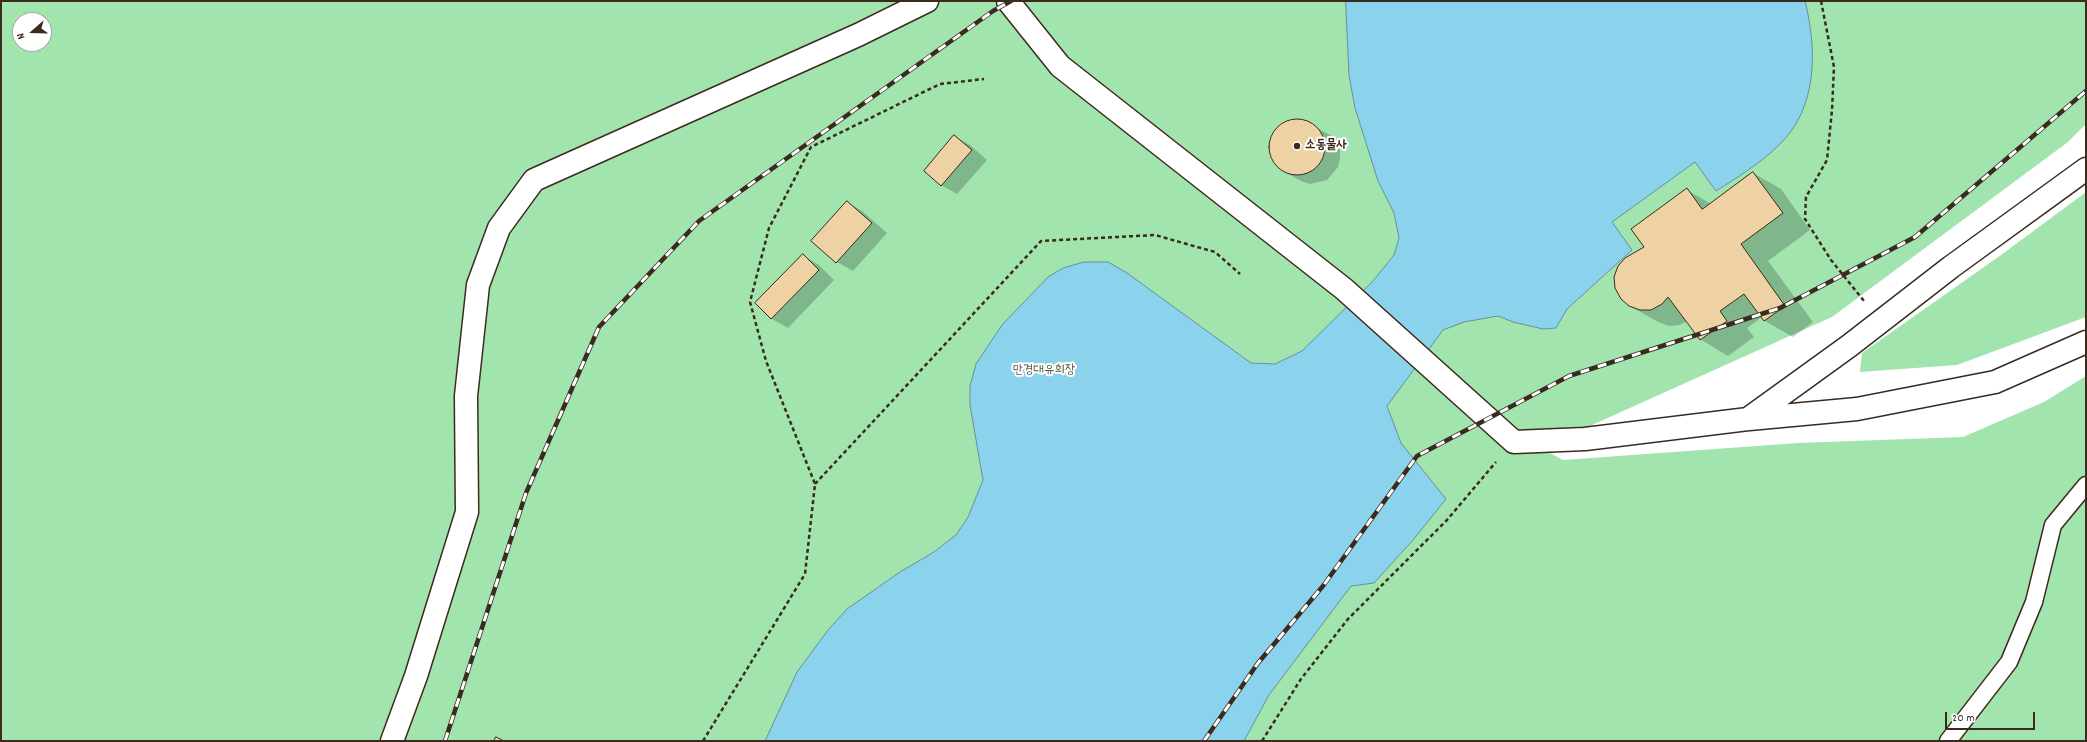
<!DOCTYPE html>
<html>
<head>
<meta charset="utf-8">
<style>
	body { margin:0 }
	#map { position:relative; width:2087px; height:742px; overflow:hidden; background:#fff; font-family:Dekko,sans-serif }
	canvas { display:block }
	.frame { position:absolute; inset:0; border:2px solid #3b2a1e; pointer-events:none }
	.north { position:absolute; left:12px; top:12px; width:40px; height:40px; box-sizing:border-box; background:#fff; border:1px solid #b1aaa5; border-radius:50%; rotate:250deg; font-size:11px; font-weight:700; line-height:16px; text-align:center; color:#3b2a1e }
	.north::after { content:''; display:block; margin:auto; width:14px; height:18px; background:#3b2a1e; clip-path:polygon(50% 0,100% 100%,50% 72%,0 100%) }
	.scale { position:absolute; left:1945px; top:712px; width:90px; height:18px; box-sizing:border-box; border:2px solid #3b2a1e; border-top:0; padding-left:5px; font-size:12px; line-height:14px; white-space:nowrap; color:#3b2a1e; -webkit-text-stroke:3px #fff; paint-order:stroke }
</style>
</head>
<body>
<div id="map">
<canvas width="2087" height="742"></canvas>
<div class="frame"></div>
<div class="north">N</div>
<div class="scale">20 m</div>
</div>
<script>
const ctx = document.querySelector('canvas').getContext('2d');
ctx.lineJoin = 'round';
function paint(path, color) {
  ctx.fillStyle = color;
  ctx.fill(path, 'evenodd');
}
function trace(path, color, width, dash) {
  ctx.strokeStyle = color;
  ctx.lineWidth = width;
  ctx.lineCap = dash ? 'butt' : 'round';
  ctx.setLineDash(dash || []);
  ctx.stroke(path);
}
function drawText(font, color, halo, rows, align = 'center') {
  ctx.font = font + ' Dekko,"Poor Story",sans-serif';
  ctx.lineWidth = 4;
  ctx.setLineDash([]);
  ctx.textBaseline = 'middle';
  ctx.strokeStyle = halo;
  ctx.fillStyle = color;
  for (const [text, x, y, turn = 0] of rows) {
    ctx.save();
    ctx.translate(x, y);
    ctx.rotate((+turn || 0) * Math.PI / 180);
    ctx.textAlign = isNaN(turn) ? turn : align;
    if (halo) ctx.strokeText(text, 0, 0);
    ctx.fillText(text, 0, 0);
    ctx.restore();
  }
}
paint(new Path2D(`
	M 1,1 L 2086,1 L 2086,124 L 2068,142 L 1832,317 L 1541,448 L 1563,460 L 1798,443 L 1963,437 L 2044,402 L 2086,376 L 2086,481 L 2051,524 L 2007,661 L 1945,741 L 1,741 ZM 20,20 L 44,20 L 44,44 L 20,44 Z
	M 2086,192 L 2086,317 L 1957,365 L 1860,372 L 1862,353 L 2001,255 Z
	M 2086,492 L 2086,741 L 1954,741 L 2013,664 L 2058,527 Z`), '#a1e4ae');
const water = new Path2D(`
	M 1346,1 L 1805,1 C 1817,49 1818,107 1780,144 C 1761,163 1738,177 1716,191 L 1695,162 L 1612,222 L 1632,250 L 1567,309 L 1556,328 L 1543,329 L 1513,322 L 1498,316 L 1464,322 L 1443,330 L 1387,406 L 1401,443 L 1446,499 L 1413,540 L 1374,583 L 1351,586 L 1269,695 L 1244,741 L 765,741 L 797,672 L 828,630 L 847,609 L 900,572 L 934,552 L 956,535 L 968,517 L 983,480 L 970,405 L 970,386 L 976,364 L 1002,325 L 1048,277 L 1063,268 L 1084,262 L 1108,262 L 1127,273 L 1251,363 L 1275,364 L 1302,351 L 1373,281 L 1394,255 L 1399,238 L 1394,213 L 1378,181 L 1355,108 L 1349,75 Z`);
paint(water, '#8bd2ec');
trace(water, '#6b8f9a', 1);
paint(new Path2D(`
	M 1296,120 L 1305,121 L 1313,126 L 1330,135 L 1336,142 L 1340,150 L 1340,159 L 1338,167 L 1327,180 L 1310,184 L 1301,181 L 1285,172 L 1273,159 L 1270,151 L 1270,142 L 1280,126 L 1287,122 Z
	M 954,136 L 970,145 L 987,160 L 957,194 L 941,185 Z
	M 1753,173 L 1781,189 L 1810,230 L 1768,261 L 1813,322 L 1793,337 L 1765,321 L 1762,317 L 1747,328 L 1754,337 L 1728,356 L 1700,339 L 1687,321 L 1680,325 L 1669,326 L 1658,322 L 1630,306 L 1645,247 L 1687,190 L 1711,204 Z
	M 847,202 L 862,211 L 887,233 L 853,271 L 837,262 L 813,241 Z
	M 804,256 L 819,265 L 834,280 L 788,328 L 772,319 L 756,303 Z`), '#0003');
const building = new Path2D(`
	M1269 147a28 28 0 1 1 56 0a28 28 0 1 1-56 0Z
	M 954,135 L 972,150 L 941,186 L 924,171 Z
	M 1753,172 L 1783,213 L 1741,244 L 1785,306 L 1764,321 L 1744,294 L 1720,311 L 1727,321 L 1700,340 L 1668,297 L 1662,304 L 1651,310 L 1640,310 L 1629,306 L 1621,299 L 1615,288 L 1614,277 L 1618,266 L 1625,258 L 1644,247 L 1631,229 L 1687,188 L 1702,209 Z
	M 847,201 L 872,223 L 836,263 L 811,241 Z
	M 803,254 L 819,270 L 771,319 L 755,303 Z
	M 496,737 L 504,741 L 494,741 Z`);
paint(building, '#efd2a3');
trace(building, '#3b2a1e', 1);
const lane = new Path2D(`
	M 1948,741 L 2009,662 L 2034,602 L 2053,525 L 2086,485`);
const street = new Path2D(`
	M 1008,1 L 1060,66 L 1344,289 L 1514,442 L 1585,439 L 1748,419 L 1849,346 L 1951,267 L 2086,169
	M 1749,419 L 1857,409 L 1995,382 L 2086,342`);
const secondary = new Path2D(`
	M 392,741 L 416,676 L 467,512 L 466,396 L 478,285 L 499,228 L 534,180 L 858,35 L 927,1`);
trace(lane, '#3b2a1e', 19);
trace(street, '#3b2a1e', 25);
trace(secondary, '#3b2a1e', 25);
trace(new Path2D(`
	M 1821,1 L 1834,67 L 1832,110 L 1827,160 L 1806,197 L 1805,219 L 1831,260 L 1864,301
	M 815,484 L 1041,241 L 1155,235 L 1215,252 L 1240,274
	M 703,741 L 805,574 L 815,484 L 766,361 L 750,302 L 769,228 L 811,147 L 940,84 L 984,79
	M 1262,741 L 1301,679 L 1348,619 L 1447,520 L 1496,462`), '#3b2a1e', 2.5, [4, 3]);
trace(lane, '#fff', 16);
trace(street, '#fff', 22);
trace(secondary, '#fff', 22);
const rail = new Path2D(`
	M 445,741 L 526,493 L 599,327 L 699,221 L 993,11 L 1011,1
	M 1204,741 L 1258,663 L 1323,586 L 1417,456 L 1569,376 L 1780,308 L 1915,237 L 2086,91`);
trace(rail, '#3b2a1e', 4.5);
trace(rail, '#fff', 3, [9]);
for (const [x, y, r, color] of [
	[1297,146,4,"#3b2a1e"]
]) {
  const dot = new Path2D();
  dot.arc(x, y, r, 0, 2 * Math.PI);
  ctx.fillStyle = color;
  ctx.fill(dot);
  trace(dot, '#fff', 1.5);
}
drawText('bold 13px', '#3b2a1e', '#fff', [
	["소동물사",1305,146]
], 'left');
drawText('13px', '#545842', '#fff', [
	["만경대유희장",1044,371]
]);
</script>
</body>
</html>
